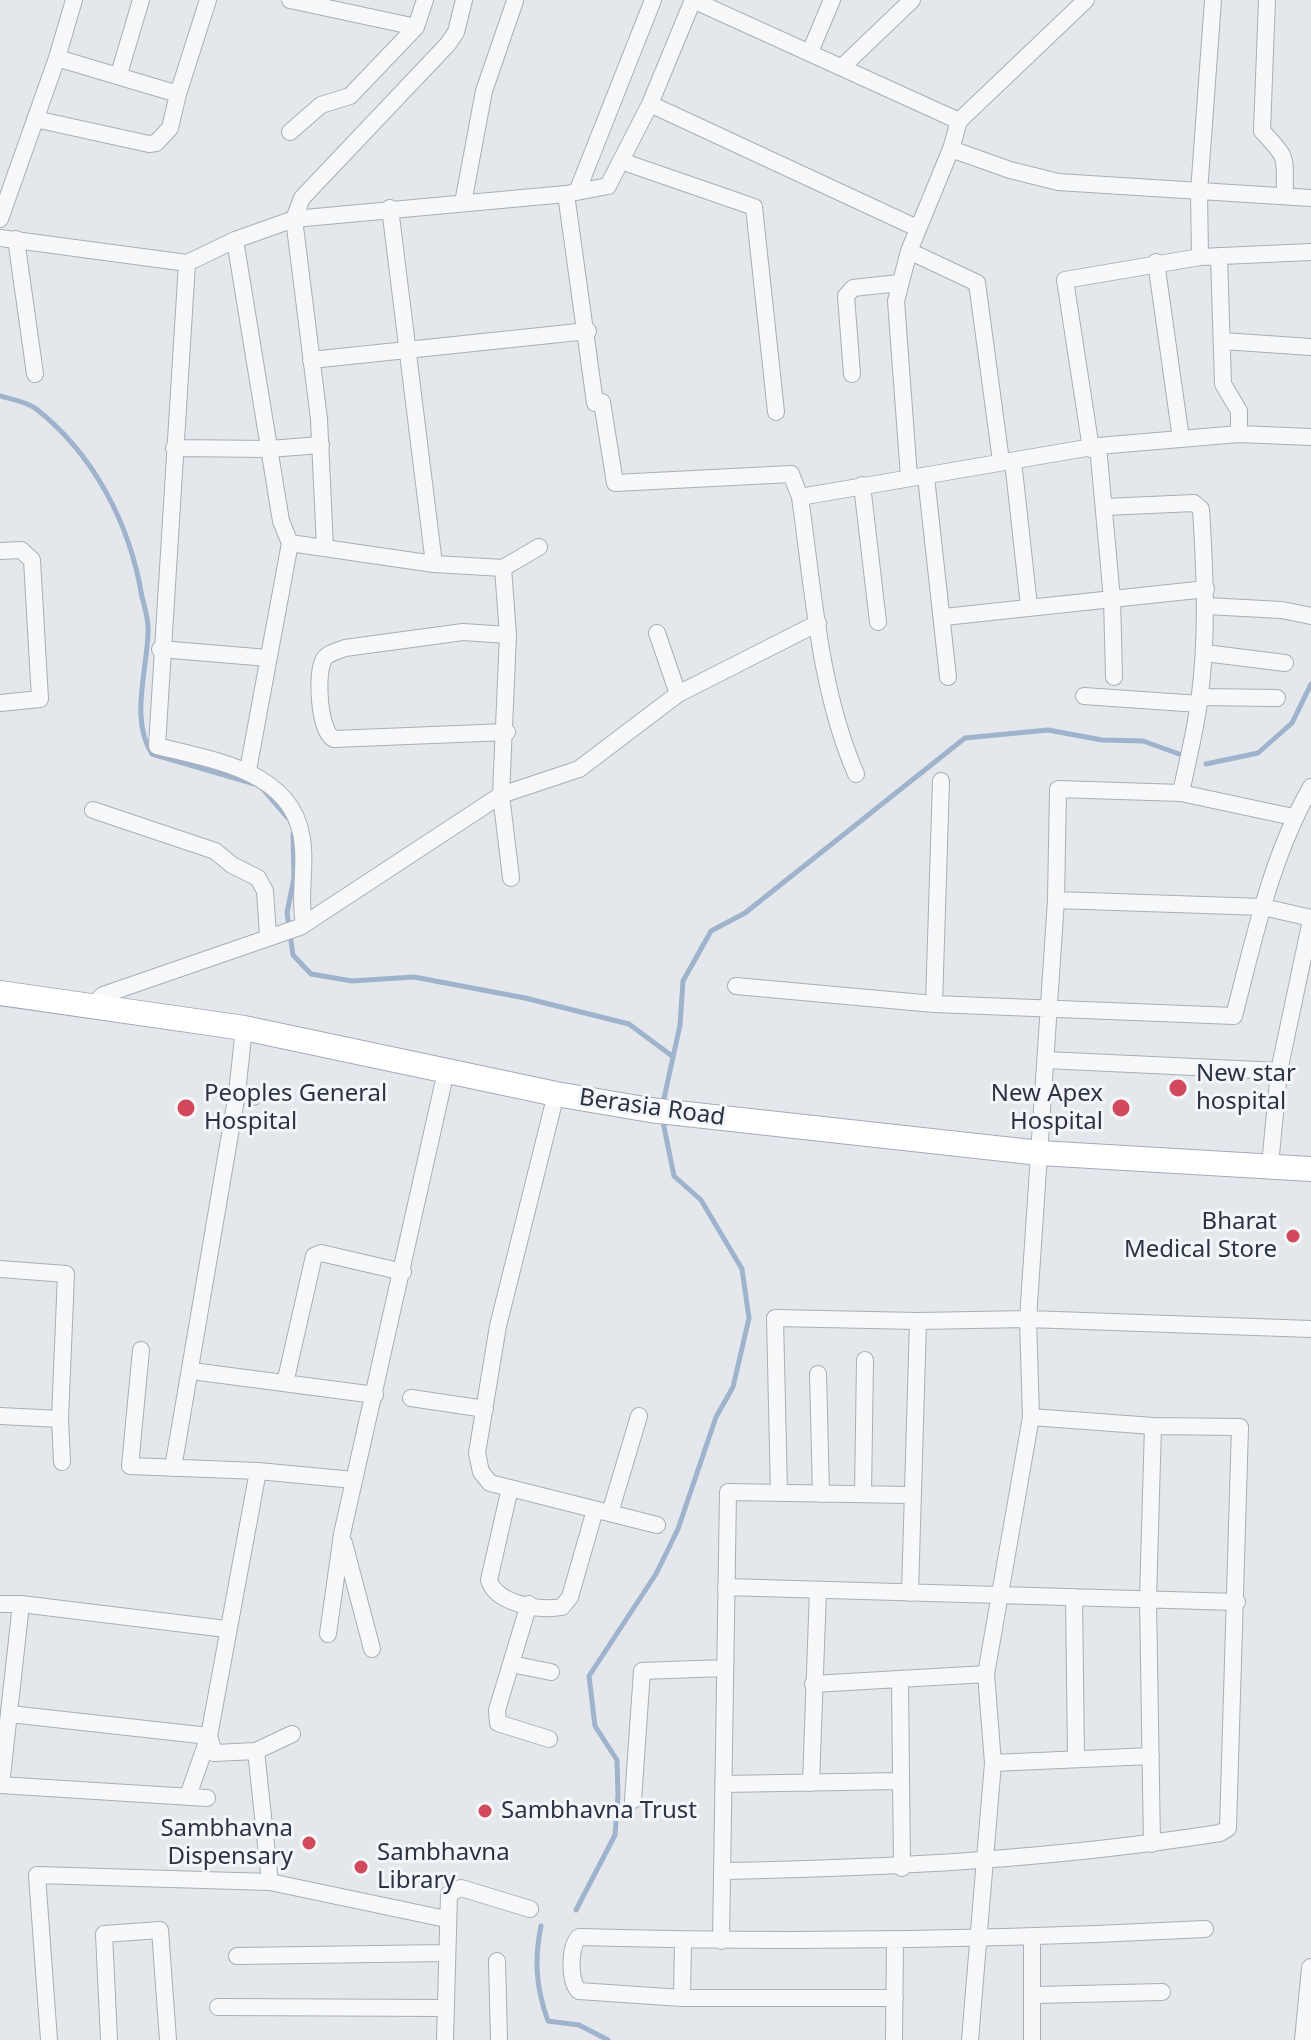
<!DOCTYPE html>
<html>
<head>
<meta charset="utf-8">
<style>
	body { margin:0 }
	canvas { display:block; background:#e4e7ec }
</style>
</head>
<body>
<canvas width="1311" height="2040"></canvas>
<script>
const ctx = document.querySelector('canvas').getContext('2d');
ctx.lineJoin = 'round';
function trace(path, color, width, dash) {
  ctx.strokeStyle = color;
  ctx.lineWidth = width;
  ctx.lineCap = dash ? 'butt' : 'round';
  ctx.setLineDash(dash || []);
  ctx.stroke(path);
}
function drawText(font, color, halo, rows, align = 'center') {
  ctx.font = font + ' "Noto Sans",sans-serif';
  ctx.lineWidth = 6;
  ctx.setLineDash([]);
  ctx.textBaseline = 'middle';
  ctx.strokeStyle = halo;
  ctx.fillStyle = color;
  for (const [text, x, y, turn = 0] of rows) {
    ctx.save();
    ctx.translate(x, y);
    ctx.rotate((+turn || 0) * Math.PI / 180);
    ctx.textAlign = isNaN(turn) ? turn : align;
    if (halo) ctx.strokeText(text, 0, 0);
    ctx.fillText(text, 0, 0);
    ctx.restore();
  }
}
trace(new Path2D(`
	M 0,396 C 11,399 26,402 35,408 C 94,454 130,524 142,597 C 145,608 149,621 148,633 C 147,671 130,720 152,754 L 255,784
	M 1206,764 L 1258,753 L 1292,723 L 1311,684
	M 263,789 L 288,818
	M 293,834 L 294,878 L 287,913 L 293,955 L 311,974 L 352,981 L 414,977 L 525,998 L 629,1024 L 672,1056
	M 663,1103 L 680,1025 L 683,981 L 711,931 L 745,913 L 965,738 L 1048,730 L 1102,740 L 1143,741 L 1179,754
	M 576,1910 L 615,1835 L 618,1795 L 617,1760 L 595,1726 L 589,1676 L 656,1574 L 678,1529 L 716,1417 L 733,1387 L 749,1318 L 742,1269 L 701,1200 L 674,1176 L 662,1117
	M 541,1926 C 534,1960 536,1988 548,2021 L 579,2025 L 608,2040`), '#9fb4cc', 5);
const minor = new Path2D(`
	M 290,0 L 416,27
	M 693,0 L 959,121
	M 1267,0 L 1262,131 C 1290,161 1284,155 1285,196
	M 810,52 L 832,0
	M 842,67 L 912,0
	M 119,74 L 141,0
	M 178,94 L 208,0
	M 650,104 L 917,228
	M 35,119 L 149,144 L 156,143 L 170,128 L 178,94 L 57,58
	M 290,132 L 321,105 L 350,96 L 416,27 L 425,0
	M 951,149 L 1010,170 L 1058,182 L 1311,198
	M 621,161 L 754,207 L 776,412
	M 577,192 L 653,0
	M 566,194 L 595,403 L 602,402 L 615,483 L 791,474 L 800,497
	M 463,203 L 484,91 L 515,1
	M 390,208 L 434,564
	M 0,219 L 57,58 L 74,0
	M 0,238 L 187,263 L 235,240 L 294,219 L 566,194 L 608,186 L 650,104 L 693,0
	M 16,239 L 35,374
	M 235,240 L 281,521 L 290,543 L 248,770
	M 909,251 L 977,283 L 1001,461
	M 1219,256 L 1223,384 L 1239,411 L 1239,434
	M 1200,257 L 1199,192 L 1213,0
	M 1156,262 L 1181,439
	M 187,263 L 157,746 C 215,761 299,771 303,848 C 305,873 299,898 304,923
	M 1223,341 L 1311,347
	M 311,360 L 588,331
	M 852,374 L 846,296 L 853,288 L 899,283
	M 1098,446 L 1112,599 L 1114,677
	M 174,448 L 269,449 L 321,445
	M 1091,449 L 1065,280 L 1200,257 L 1311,252
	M 1013,461 L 1029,606
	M 909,477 L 896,301 L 909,251 L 951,149 L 959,121 L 1086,0
	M 926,477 L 948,677
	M 862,485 L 878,622
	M 1105,507 L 1194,503 L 1201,509 C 1205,574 1208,637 1199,702 C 1195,733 1187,763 1181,793
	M 290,543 L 434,564 L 503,568 L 508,635 L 501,795 L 511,878
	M 325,548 L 319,419 L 294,219 L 302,198 L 448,44 L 456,32 L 464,0
	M 0,551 L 21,550 L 32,560 L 40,699 L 0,703
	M 503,568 L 539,547
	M 1206,606 L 1282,610 L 1311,616
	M 944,617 L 1206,589
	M 657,633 L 678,694
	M 160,649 L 268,658
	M 1205,653 L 1285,663
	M 1084,696 L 1199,704
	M 1200,697 L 1277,698
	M 507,732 L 334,739 C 319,732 316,676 323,661 C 326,653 338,651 345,648 L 463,632 L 508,635
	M 856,774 C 819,689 813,588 800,497 L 1098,446 L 1239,434 L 1311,437
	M 93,810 L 215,851 L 232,865 L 258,878 L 265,891 L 268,935
	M 1056,900 L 1263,907 L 1311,918
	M 736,986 L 934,1004 L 1234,1016 C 1254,939 1271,857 1311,787
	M 934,1004 L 941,781
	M 92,1006 L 103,995 L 300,927 L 501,795 L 579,769 L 678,694 L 818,623
	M 1046,1060 L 1279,1071
	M 237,1093 L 253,1097
	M 556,1094 L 498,1326 L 477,1453 L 481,1472 L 490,1483 L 657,1525
	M 1270,1165 L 1279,1071 L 1311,920
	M 0,1269 L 66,1274 L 60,1419 L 62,1462
	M 141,1350 L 130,1466 L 258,1471 L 354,1480
	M 192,1371 L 375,1395
	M 818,1374 L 821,1494
	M 285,1383 L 314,1256 L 321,1253 L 403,1272
	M 411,1398 L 485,1409
	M 0,1416 L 60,1419
	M 173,1468 L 237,1093 L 244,1028
	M 510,1488 L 489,1580 C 496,1604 540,1611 562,1607 L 570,1597 L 595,1510
	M 779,1493 L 775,1318 L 918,1321
	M 863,1494 L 865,1360
	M 610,1513 L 639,1416
	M 344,1543 L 372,1649
	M 726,1587 L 1237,1602
	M 910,1593 L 918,1321 L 1028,1319 L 1311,1329
	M 1074,1597 L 1076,1758
	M 0,1604 L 21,1604 L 226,1629
	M 529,1604 L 497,1710 L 498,1723 L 549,1739
	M 328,1634 L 342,1534 L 446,1071
	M 511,1664 L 551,1672
	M 900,1680 L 902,1868
	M 813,1684 L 986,1674
	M 10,1714 L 209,1736 L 214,1753 L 256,1751 L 292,1734
	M 256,1751 L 270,1882
	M 993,1763 L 1151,1756
	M 811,1783 L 818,1590
	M 723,1784 L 900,1781
	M 0,1785 L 207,1798
	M 1,1785 L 21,1604
	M 188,1796 L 209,1736 L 258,1471
	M 633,1800 L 642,1671 L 725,1668
	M 1152,1844 L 1148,1599 L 1153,1426
	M 722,1871 C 890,1868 1054,1859 1220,1833 L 1228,1828 L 1240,1427 L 1153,1426 L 1031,1417
	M 1032,1938 L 1032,2040
	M 721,1941 L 728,1492 L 911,1495
	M 237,1956 L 445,1953
	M 497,1961 L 499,2040
	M 1035,1995 L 1162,1992
	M 682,1998 L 683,1942
	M 895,1998 L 682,1998 L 579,1991 C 569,1982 569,1947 579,1937 C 788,1943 996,1940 1205,1929
	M 218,2007 L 445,2008
	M 49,2040 L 37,1875 L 270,1882 L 446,1919
	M 109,2040 L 104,1934 L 160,1930 L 168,2040
	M 445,2040 L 449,1894 L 461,1888 L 530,1909
	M 894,2040 L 895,1941
	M 970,2040 L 993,1763 L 986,1674 L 1031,1417 L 1028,1319 L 1056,900 L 1058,789 L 1181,793 L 1293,817`);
const tertiary = new Path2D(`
	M 1304,2040 L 1311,1968`);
const primary = new Path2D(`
	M 0,993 L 244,1028 L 556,1094 L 650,1110 L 1040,1153 L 1311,1169`);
trace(minor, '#a9aeb7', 18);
trace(tertiary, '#a9aeb7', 20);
trace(primary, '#a3abb8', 26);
trace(minor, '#f7f8fa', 16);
trace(tertiary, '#f7f8fa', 18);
trace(primary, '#fff', 24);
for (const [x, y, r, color] of [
	[1178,1088,10,"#d1495b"],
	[186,1108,10,"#d1495b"],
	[1121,1108,10,"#d1495b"],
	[1293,1236,8,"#d1495b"],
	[485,1811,8,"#d1495b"],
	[309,1843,8,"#d1495b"],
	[361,1867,8,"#d1495b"]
]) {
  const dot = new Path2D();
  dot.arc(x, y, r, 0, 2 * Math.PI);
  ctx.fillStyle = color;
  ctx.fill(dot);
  trace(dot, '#f4f6f9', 3);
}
drawText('24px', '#2b3445', '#f4f6f9', [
	["New star",1196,1074],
	["hospital",1196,1102],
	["Peoples General",204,1094],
	["Hospital",204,1122],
	["New Apex",1103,1094,"right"],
	["Hospital",1103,1122,"right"],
	["Bharat",1277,1222,"right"],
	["Medical Store",1277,1250,"right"],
	["Sambhavna Trust",501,1811],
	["Sambhavna",293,1829,"right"],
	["Dispensary",293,1857,"right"],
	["Sambhavna",377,1853],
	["Library",377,1881]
], 'left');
drawText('24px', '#2b3445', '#f4f6f9', [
	["Berasia Road",652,1108,8]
]);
</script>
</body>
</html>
